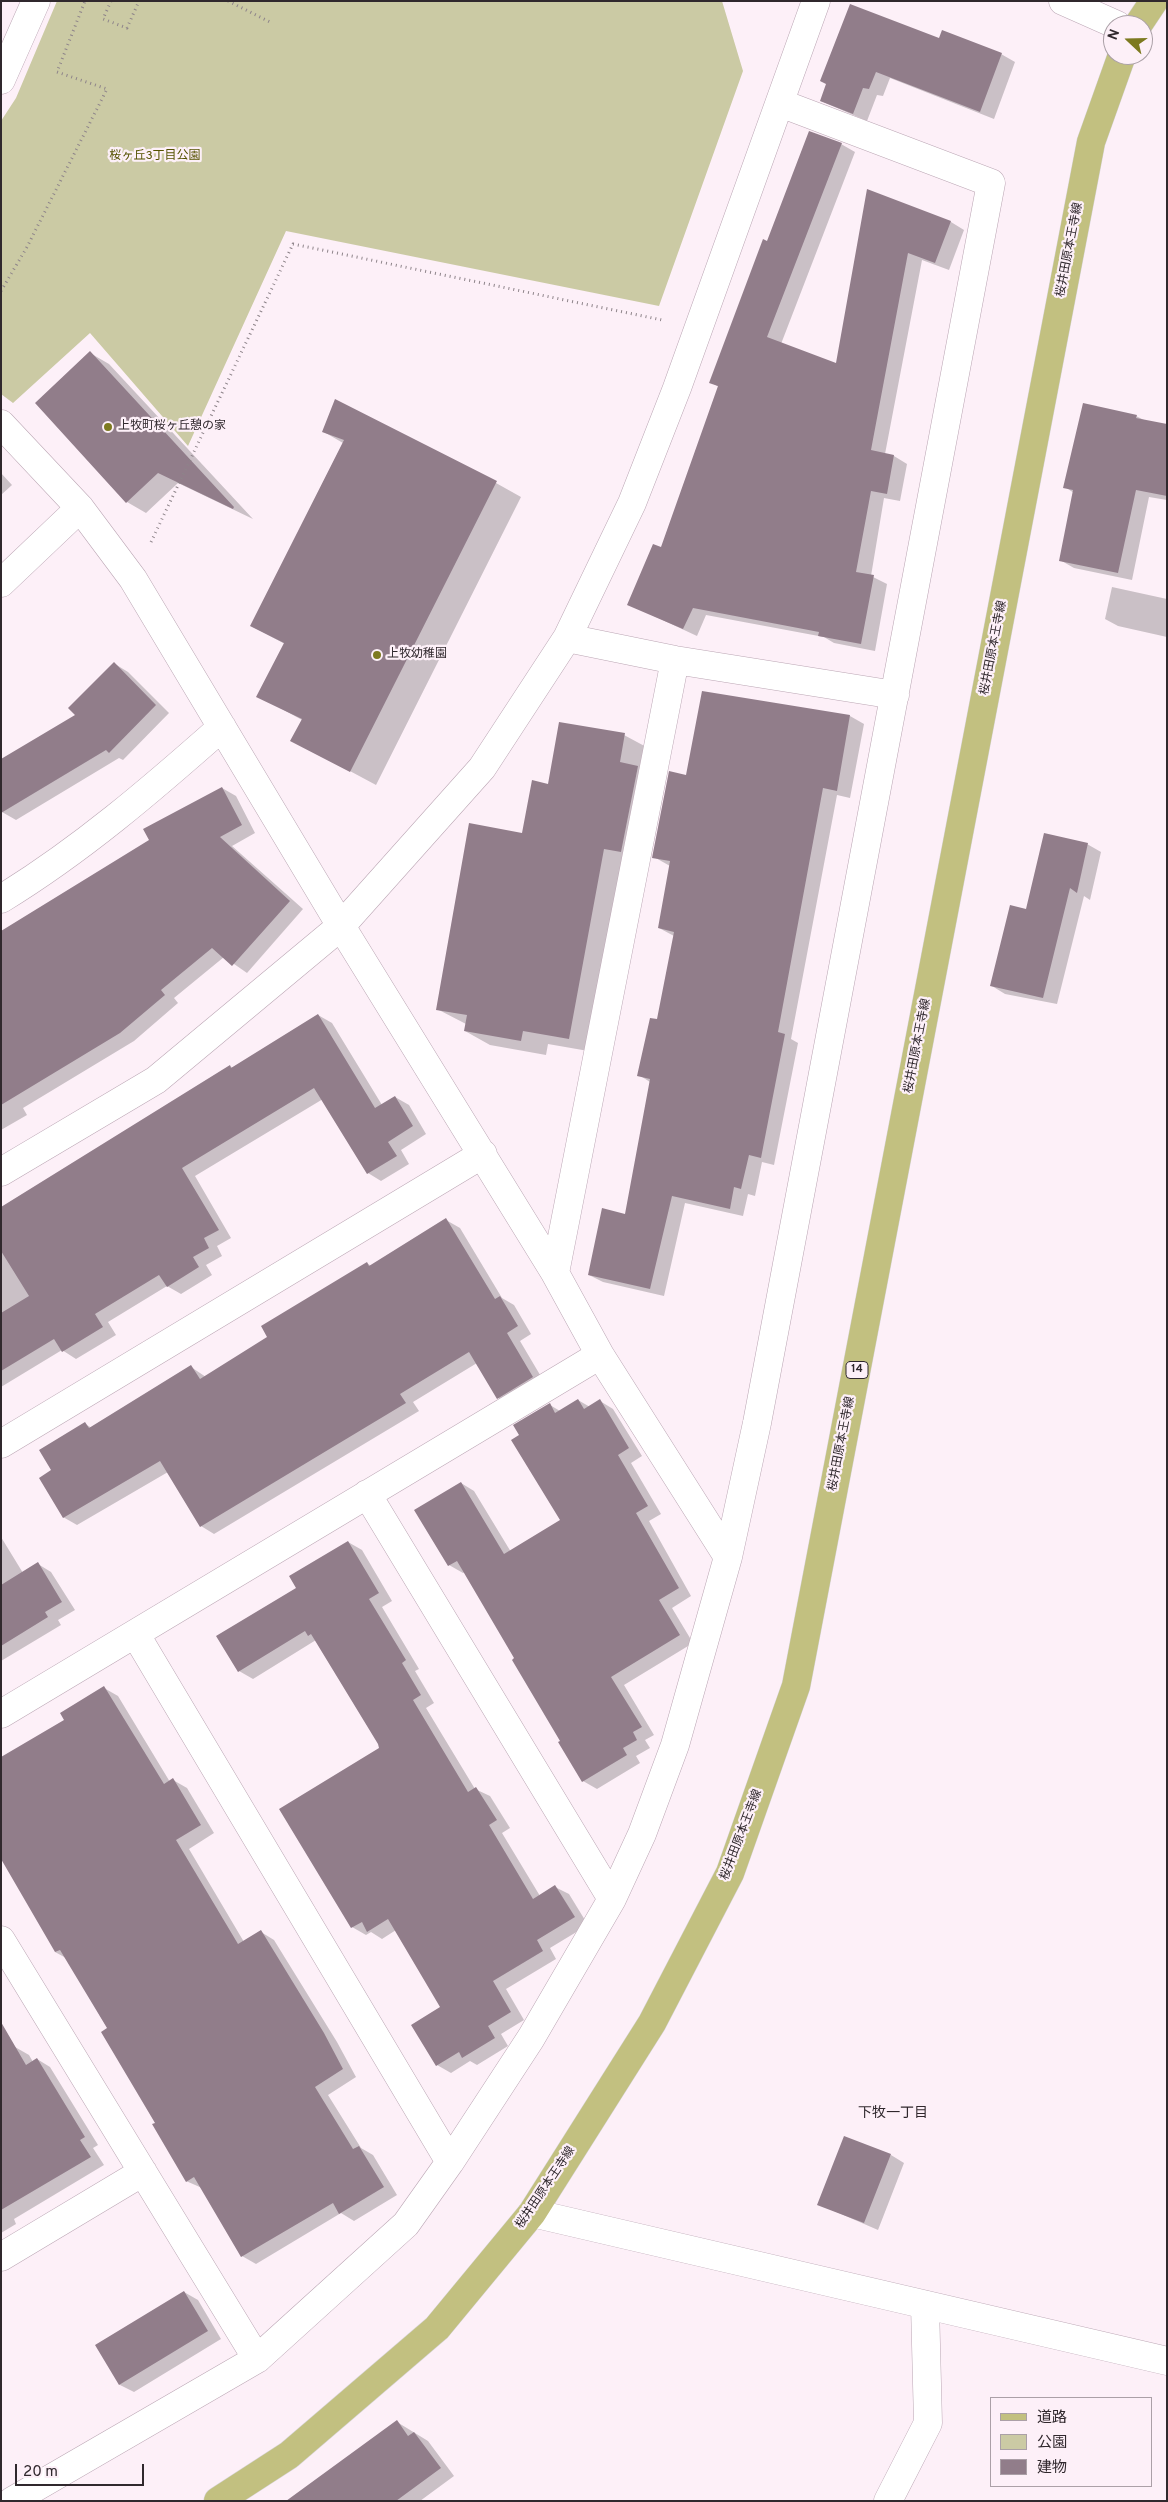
<!DOCTYPE html>
<html>
<head>
<meta charset="utf-8">
<style>
	body { margin:0 }
	#map { position:relative; width:1168px; height:2502px; overflow:hidden; background:#fdf0f8; font-family:Overpass,"Noto Sans JP",sans-serif }
	canvas { display:block }
	.frame { position:absolute; inset:0; border:2px solid #30282d; pointer-events:none }
	.legend { position:absolute; left:990px; top:2397px; width:162px; height:90px; box-sizing:border-box; background:#fdf0f8; border:1px solid #aba0a7; margin:0; padding:6px 9px; list-style:none; font-size:15px; color:#30282d }
	.legend li { display:flex; align-items:center; gap:10px; height:25px }
	.legend b { width:25px; border:1px solid #aba0a7 }
	.north { position:absolute; left:1103px; top:15px; width:50px; height:50px; box-sizing:border-box; background:#fdf0f8; border:1px solid #aba0a7; border-radius:50%; rotate:291deg; font-size:14px; font-weight:700; line-height:20px; text-align:center; color:#30282d }
	.north::after { content:''; display:block; margin:auto; width:18px; height:22px; background:#7d7a20; clip-path:polygon(50% 0,100% 100%,50% 72%,0 100%) }
	.scale { position:absolute; left:15px; top:2464px; width:129px; height:22px; box-sizing:border-box; border:2px solid #30282d; border-top:0; padding-left:6px; font-size:15px; line-height:18px; white-space:nowrap; color:#30282d; -webkit-text-stroke:4px #fdf0f8; paint-order:stroke }
</style>
</head>
<body>
<div id="map">
<canvas width="1168" height="2502"></canvas>
<div class="frame"></div>
<ul class="legend">
<li><b style="height:6px;background:#c2c080"></b>道路</li>
<li><b style="height:14px;background:#cbcaa4"></b>公園</li>
<li><b style="height:14px;background:#917d8a"></b>建物</li>
</ul>
<div class="north">N</div>
<div class="scale">20 m</div>
</div>
<script>
const ctx = document.querySelector('canvas').getContext('2d');
ctx.lineJoin = 'round';
function paint(path, color) {
  ctx.fillStyle = color;
  ctx.fill(path, 'evenodd');
}
function trace(path, color, width, dash) {
  ctx.strokeStyle = color;
  ctx.lineWidth = width;
  ctx.lineCap = dash ? 'butt' : 'round';
  ctx.setLineDash(dash || []);
  ctx.stroke(path);
}
function drawText(font, color, halo, rows, align = 'center') {
  ctx.font = font + ' Overpass,"Noto Sans JP",sans-serif';
  ctx.lineWidth = 4.5;
  ctx.setLineDash([]);
  ctx.textBaseline = 'middle';
  ctx.strokeStyle = halo;
  ctx.fillStyle = color;
  for (const [text, x, y, turn = 0] of rows) {
    ctx.save();
    ctx.translate(x, y);
    ctx.rotate((+turn || 0) * Math.PI / 180);
    ctx.textAlign = isNaN(turn) ? turn : align;
    if (halo) ctx.strokeText(text, 0, 0);
    ctx.fillText(text, 0, 0);
    ctx.restore();
  }
}
paint(new Path2D(`
	M 57,1 L 722,1 L 743,71 L 659,306 L 286,231 L 188,446 L 90,333 L 13,403 L 1,394 L 1,121 L 16,98 Z`), '#cbcaa4');
paint(new Path2D(`
	M 940,40 L 1001,54 L 1015,62 L 994,119 L 890,78 L 883,96 L 877,95 L 867,121 L 821,101 L 827,84 Z
	M 841,144 L 855,152 L 781,344 L 837,365 L 868,191 L 951,222 L 964,230 L 949,270 L 922,260 L 885,454 L 894,456 L 907,464 L 900,501 L 884,498 L 871,576 L 887,584 L 875,651 L 834,643 L 824,637 L 706,615 L 697,636 L 628,604 L 661,549 L 719,387 L 710,382 L 768,243 Z
	M 90,353 L 109,364 L 253,519 L 178,483 L 146,513 L 127,502 Z
	M 1136,416 L 1146,421 L 1167,426 L 1167,500 L 1149,497 L 1132,580 L 1074,568 L 1060,560 L 1074,493 L 1065,487 Z
	M 324,432 L 496,483 L 521,497 L 376,785 L 292,740 L 302,720 L 258,696 L 285,644 L 251,626 L 343,443 Z
	M 1,473 L 12,485 L 1,495 Z
	M 1112,587 L 1167,599 L 1167,637 L 1118,626 L 1105,619 Z
	M 115,664 L 128,672 L 169,713 L 123,760 L 119,758 L 16,820 L 2,812 Z
	M 703,693 L 850,716 L 864,724 L 850,798 L 837,795 L 791,1039 L 798,1043 L 774,1165 L 762,1162 L 755,1196 L 748,1194 L 743,1216 L 685,1203 L 664,1296 L 603,1282 L 589,1275 L 626,1215 L 650,1082 L 639,1075 L 658,1021 L 674,936 L 659,928 L 670,866 L 654,857 L 687,776 Z
	M 624,735 L 650,749 L 594,1052 L 548,1044 L 546,1055 L 490,1045 L 465,1031 L 466,1024 L 437,1009 L 549,785 Z
	M 222,788 L 236,796 L 255,833 L 232,846 L 303,909 L 247,973 L 224,957 L 174,998 L 178,1003 L 134,1041 L 23,1108 L 27,1115 L 1,1130 L 1,932 L 151,840 Z
	M 1087,844 L 1101,852 L 1090,900 L 1084,896 L 1057,1004 L 1005,994 L 992,986 L 1027,911 Z
	M 318,1015 L 332,1023 L 382,1105 L 395,1097 L 409,1105 L 426,1134 L 401,1150 L 409,1164 L 381,1181 L 368,1173 L 323,1099 L 195,1176 L 231,1238 L 217,1246 L 222,1256 L 206,1265 L 212,1275 L 181,1294 L 167,1286 L 108,1322 L 116,1335 L 76,1359 L 62,1350 L 1,1387 L 1,1208 L 230,1066 L 233,1068 Z
	M 446,1220 L 460,1228 L 502,1298 L 514,1305 L 531,1334 L 520,1341 L 546,1385 L 512,1406 L 498,1398 L 477,1363 L 413,1402 L 419,1411 L 214,1534 L 201,1526 L 168,1472 L 77,1525 L 63,1517 L 53,1471 L 85,1424 L 92,1428 L 191,1367 L 206,1377 L 269,1337 L 367,1263 L 371,1266 Z
	M 578,1400 L 590,1407 L 600,1401 L 613,1409 L 642,1456 L 631,1463 L 661,1514 L 649,1521 L 691,1596 L 672,1608 L 693,1643 L 624,1685 L 654,1735 L 645,1740 L 650,1748 L 636,1756 L 640,1763 L 597,1789 L 583,1781 L 516,1659 L 465,1572 L 463,1573 L 449,1565 L 461,1483 L 474,1491 L 511,1552 L 561,1521 L 521,1436 L 550,1405 L 560,1411 Z
	M 1,1537 L 23,1573 L 38,1564 L 51,1572 L 75,1610 L 58,1620 L 61,1625 L 1,1661 Z
	M 348,1542 L 362,1550 L 392,1601 L 382,1607 L 419,1669 L 415,1671 L 434,1703 L 426,1708 L 475,1789 L 490,1796 L 510,1828 L 502,1833 L 540,1896 L 555,1887 L 569,1894 L 588,1925 L 550,1948 L 556,1959 L 506,1989 L 524,2020 L 501,2034 L 508,2046 L 477,2065 L 470,2061 L 451,2073 L 437,2065 L 442,2007 L 396,1930 L 382,1939 L 371,1932 L 366,1935 L 352,1927 L 381,1748 L 316,1640 L 253,1679 L 239,1671 L 297,1588 Z
	M 104,1688 L 118,1696 L 170,1782 L 173,1780 L 187,1788 L 214,1833 L 189,1849 L 244,1942 L 261,1932 L 274,1940 L 337,2042 L 356,2077 L 328,2095 L 361,2148 L 373,2155 L 397,2195 L 354,2221 L 341,2213 L 256,2264 L 242,2256 L 202,2188 L 186,2181 L 108,2029 L 66,1958 L 55,1952 L 66,1720 Z
	M 15,2047 L 29,2055 L 33,2062 L 37,2059 L 50,2067 L 98,2145 L 93,2148 L 104,2165 L 14,2219 L 16,2224 L 1,2233 L 1,2056 Z
	M 891,2155 L 904,2163 L 878,2230 L 818,2204 Z
	M 184,2292 L 198,2300 L 221,2339 L 134,2392 L 120,2385 L 96,2345 Z
	M 397,2422 L 428,2441 L 454,2476 L 420,2501 L 314,2501 Z`), '#0003');
paint(new Path2D(`
	M 850,4 L 939,38 L 942,30 L 1002,53 L 980,112 L 876,72 L 869,89 L 863,88 L 853,114 L 820,101 L 826,84 L 820,81 Z
	M 809,131 L 842,143 L 767,337 L 836,363 L 867,189 L 951,221 L 935,263 L 908,253 L 871,450 L 894,455 L 887,494 L 871,491 L 856,572 L 874,575 L 861,644 L 818,636 L 819,632 L 693,608 L 683,629 L 627,605 L 653,544 L 661,547 L 718,386 L 709,383 L 763,239 L 767,241 Z
	M 90,351 L 234,507 L 233,509 L 158,473 L 126,503 L 35,403 Z
	M 335,399 L 497,481 L 350,772 L 290,741 L 302,719 L 256,697 L 284,643 L 250,626 L 344,440 L 322,432 Z
	M 1083,403 L 1137,415 L 1136,418 L 1167,424 L 1167,496 L 1136,490 L 1118,573 L 1059,561 L 1073,490 L 1063,488 Z
	M 114,662 L 156,705 L 109,753 L 106,750 L 1,813 L 1,759 L 75,715 L 68,708 Z
	M 702,691 L 850,715 L 837,791 L 823,788 L 778,1032 L 785,1034 L 761,1158 L 749,1155 L 741,1189 L 734,1187 L 730,1209 L 672,1196 L 650,1289 L 588,1275 L 602,1208 L 625,1214 L 650,1079 L 637,1076 L 650,1018 L 657,1019 L 674,932 L 658,928 L 670,861 L 652,858 L 669,771 L 686,775 Z
	M 559,722 L 625,733 L 620,762 L 638,766 L 621,852 L 604,849 L 569,1039 L 523,1031 L 521,1041 L 464,1031 L 467,1015 L 436,1010 L 469,823 L 522,833 L 532,780 L 548,784 Z
	M 222,787 L 242,825 L 220,837 L 290,901 L 232,966 L 212,948 L 161,990 L 165,995 L 120,1033 L 1,1105 L 1,931 L 149,840 L 143,829 Z
	M 1044,833 L 1088,843 L 1077,893 L 1070,888 L 1043,998 L 990,986 L 1010,905 L 1026,909 Z
	M 318,1014 L 375,1108 L 395,1096 L 413,1126 L 388,1142 L 397,1156 L 367,1174 L 314,1088 L 182,1168 L 219,1230 L 204,1238 L 209,1248 L 193,1257 L 199,1267 L 167,1287 L 159,1275 L 95,1314 L 103,1327 L 62,1352 L 54,1339 L 1,1371 L 1,1313 L 29,1296 L 1,1251 L 1,1207 L 230,1065 L 231,1068 Z
	M 446,1218 L 495,1299 L 500,1296 L 518,1326 L 507,1333 L 533,1377 L 497,1399 L 469,1352 L 400,1394 L 406,1403 L 200,1527 L 160,1461 L 63,1518 L 39,1478 L 51,1470 L 39,1450 L 85,1422 L 89,1428 L 191,1365 L 200,1379 L 267,1337 L 261,1326 L 367,1262 L 369,1266 Z
	M 578,1399 L 584,1409 L 600,1399 L 629,1448 L 618,1455 L 648,1506 L 636,1513 L 679,1588 L 659,1600 L 680,1635 L 611,1677 L 642,1727 L 633,1732 L 637,1740 L 623,1748 L 627,1755 L 582,1782 L 558,1742 L 560,1741 L 512,1660 L 514,1658 L 457,1561 L 448,1566 L 414,1510 L 461,1482 L 504,1554 L 560,1520 L 511,1440 L 519,1435 L 513,1425 L 550,1403 L 555,1413 Z
	M 348,1541 L 379,1593 L 369,1599 L 406,1660 L 402,1663 L 421,1695 L 413,1700 L 468,1792 L 476,1787 L 497,1820 L 489,1825 L 533,1899 L 555,1885 L 575,1917 L 537,1940 L 543,1951 L 493,1981 L 511,2012 L 488,2026 L 495,2038 L 462,2058 L 459,2052 L 436,2066 L 411,2025 L 440,2007 L 388,1919 L 367,1932 L 362,1922 L 351,1928 L 279,1809 L 379,1748 L 378,1744 L 311,1634 L 308,1636 L 305,1631 L 238,1672 L 216,1636 L 296,1588 L 289,1576 Z
	M 38,1562 L 62,1602 L 45,1612 L 48,1617 L 1,1646 L 1,1585 Z
	M 104,1686 L 164,1784 L 173,1778 L 201,1825 L 176,1840 L 238,1944 L 261,1930 L 324,2033 L 343,2069 L 315,2087 L 353,2149 L 359,2146 L 384,2187 L 339,2214 L 333,2203 L 241,2257 L 194,2177 L 186,2182 L 152,2124 L 155,2123 L 101,2032 L 107,2028 L 60,1950 L 55,1952 L 1,1859 L 1,1757 L 64,1720 L 60,1713 Z
	M 1,2022 L 26,2065 L 37,2058 L 85,2137 L 80,2140 L 91,2157 L 1,2210 Z
	M 844,2136 L 891,2154 L 864,2223 L 817,2205 Z
	M 184,2291 L 208,2331 L 119,2385 L 95,2345 Z
	M 397,2420 L 408,2436 L 414,2432 L 441,2468 L 396,2501 L 286,2501 Z`), '#917d8a');
const minor = new Path2D(`
	M 1,80 L 36,1
	M 1,424 L 80,508 L 133,579 L 341,926 L 555,1273 L 600,1355 L 728,1557
	M 1,583 L 80,508
	M 567,638 L 675,660 L 895,695
	M 1,899 C 81,850 152,789 222,727
	M 1,1172 L 156,1080 L 341,926 L 482,768 L 567,638 L 632,503 L 677,388 L 816,1
	M 555,1273 L 675,660
	M 1,1444 L 483,1154
	M 367,1494 L 612,1899
	M 136,1635 L 450,2162
	M 1,1714 L 600,1355
	M 1,1940 L 257,2359
	M 1,2257 L 143,2172
	M 12,2501 L 257,2359 L 406,2224 L 450,2162 L 531,2038 L 612,1899 L 642,1834 L 675,1745 L 728,1557 L 757,1423 L 991,183 L 780,103
	M 888,2501 L 928,2423 L 925,2305`);
const tertiary = new Path2D(`
	M 1063,1 L 1117,25
	M 532,2213 L 1167,2361`);
const primary = new Path2D(`
	M 1138,25 L 1154,1
	M 218,2501 L 289,2455 L 437,2328 L 532,2213 L 652,2023 L 730,1873 L 796,1686 L 1091,142 L 1122,55`);
trace(minor, '#bba6b4', 29);
trace(tertiary, '#bba6b4', 29);
trace(primary, '#d6d4d5', 29);
trace(new Path2D(`
	M 111,1 L 103,19 L 127,28 L 139,1
	M 228,1 L 272,23
	M 1,291 L 27,247 L 107,89 L 57,72 L 85,1
	M 151,542 L 293,244 L 662,320`), '#8e848a', 3, [1, 4]);
trace(minor, '#fff', 28);
trace(tertiary, '#fff', 28);
trace(primary, '#c2c080', 28);
for (const [x, y, r, color] of [
	[108,427,5,"#7d7a20"],
	[377,655,5,"#7d7a20"]
]) {
  const dot = new Path2D();
  dot.arc(x, y, r, 0, 2 * Math.PI);
  ctx.fillStyle = color;
  ctx.fill(dot);
  trace(dot, '#fdf0f8', 2);
}
for (const [x, y, w] of [
	[857,1370,22]
]) {
  const box = new Path2D();
  box.roundRect(x - w / 2, y - 8.5, w, 17, 4);
  ctx.fillStyle = '#fdf0f8';
  ctx.fill(box);
  trace(box, '#30282d', 1);
}
drawText('bold 11px', '#30282d', null, [
	["14",857,1370]
]);
drawText('12px', '#555201', '#fdf0f8', [
	["桜ヶ丘3丁目公園",155,157]
]);
drawText('12px', '#30282d', '#fdf0f8', [
	["桜井田原本王寺線",1070,250,-79],
	["桜井田原本王寺線",994,648,-79],
	["桜井田原本王寺線",918,1046,-79],
	["桜井田原本王寺線",842,1444,-79],
	["桜井田原本王寺線",742,1835,-69],
	["桜井田原本王寺線",546,2188,-56]
]);
drawText('12px', '#30282d', '#fdf0f8', [
	["上牧町桜ヶ丘憩の家",118,427],
	["上牧幼稚園",387,655]
], 'left');
drawText('14px', '#30282d', '#fdf0f8', [
	["下牧一丁目",893,2114]
]);
</script>
</body>
</html>
